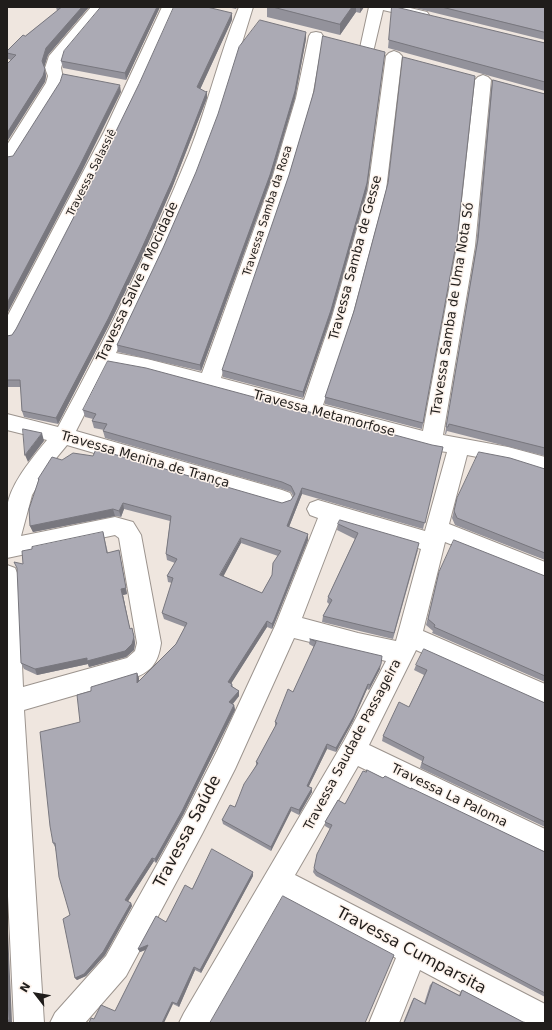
<!DOCTYPE html>
<html>
<head>
<meta charset="utf-8">
<style>
	body { margin:0 }
	#map { position:relative; width:552px; height:1030px; overflow:hidden; background:#efe6df; font-family:"DejaVu Sans",sans-serif }
	canvas { display:block }
	.frame { position:absolute; inset:0; border:8px solid #201d1b; pointer-events:none }
	.north { position:absolute; left:16px; top:974px; width:40px; height:40px; -webkit-text-stroke:3px #fdf3ec; paint-order:stroke; rotate:301deg; font-size:11px; font-weight:700; line-height:16px; text-align:center; color:#201d1b }
	.north::after { content:''; display:block; margin:auto; width:14px; height:18px; background:#201d1b; clip-path:polygon(50% 0,100% 100%,50% 72%,0 100%) }
</style>
</head>
<body>
<div id="map">
<canvas width="552" height="1030"></canvas>
<div class="frame"></div>
<div class="north">N</div>
</div>
<script>
const ctx = document.querySelector('canvas').getContext('2d');
ctx.lineJoin = 'round';
function trace(path, color, width, dash) {
  ctx.strokeStyle = color;
  ctx.lineWidth = width;
  ctx.lineCap = dash ? 'butt' : 'round';
  ctx.setLineDash(dash || []);
  ctx.stroke(path);
}
function paint(path, color) {
  ctx.fillStyle = color;
  ctx.fill(path, 'evenodd');
}
function drawText(font, color, halo, rows, align = 'center') {
  ctx.font = font + ' "DejaVu Sans",sans-serif';
  ctx.lineWidth = 3;
  ctx.setLineDash([]);
  ctx.textBaseline = 'middle';
  ctx.strokeStyle = halo;
  ctx.fillStyle = color;
  for (const [text, x, y, turn = 0] of rows) {
    ctx.save();
    ctx.translate(x, y);
    ctx.rotate((+turn || 0) * Math.PI / 180);
    ctx.textAlign = isNaN(turn) ? turn : align;
    if (halo) ctx.strokeText(text, 0, 0);
    ctx.fillText(text, 0, 0);
    ctx.restore();
  }
}
const minor = new Path2D(`
	M 91,7 L 106,7 L 64,57 L 61,68 L 63,78 L 60,88 L 13,162 L 7,163 L 7,145 L 46,83 L 48,76 L 45,68 L 49,56 Z
	M 162,7 L 176,7 C 128,119 73,227 17,335 L 14,340 L 7,342 L 7,317 L 104,132 Z
	M 239,7 L 253,7 L 226,95 L 205,153 L 141,300 L 116,353 L 147,359 L 202,373 L 271,182 L 296,98 L 309,36 L 311,33 L 316,32 L 321,33 L 323,36 L 312,98 L 287,182 L 221,378 L 304,400 L 332,317 L 368,190 L 386,56 L 389,53 L 394,51 L 399,53 L 402,56 L 386,190 L 352,317 L 323,405 L 423,431 L 457,246 L 475,80 L 478,77 L 483,75 L 488,77 L 491,80 L 475,246 L 443,435 L 508,447 L 545,457 L 545,475 L 508,463 L 467,455 L 449,524 L 545,562 L 545,582 L 445,542 L 423,631 L 545,684 L 545,708 L 416,650 L 369,745 L 545,829 L 545,856 L 358,766 L 295,875 L 545,1004 L 545,1023 L 520,1023 L 420,970 L 399,1023 L 369,1023 L 396,958 L 282,898 L 210,1023 L 179,1023 L 184,1013 L 344,741 L 386,661 L 294,638 L 235,769 L 202,834 L 126,976 L 85,1023 L 50,1023 L 55,1013 L 106,956 L 184,816 L 217,751 L 275,626 L 318,518 L 310,515 L 307,509 L 310,503 L 318,500 L 425,531 L 447,452 L 431,450 L 147,373 L 109,366 L 76,431 L 282,490 L 290,493 L 293,499 L 290,505 L 282,508 L 67,445 L 48,468 L 32,495 L 21,536 L 115,517 L 133,522 L 141,535 L 161,643 C 158,664 151,672 131,679 L 24,710 L 44,1023 L 14,1023 L 7,875 L 7,565 L 15,568 L 18,575 L 23,687 L 127,658 L 135,651 L 137,643 L 119,538 L 115,535 L 7,558 C 7,541 5,524 7,508 C 9,485 33,457 47,440 L 7,430 L 7,414 L 58,427 C 106,338 151,247 189,153 C 208,105 219,55 239,7 ZM 338,524 L 421,549 L 396,641 L 358,633 L 302,618 Z
	M 369,7 L 406,7 L 427,12 L 429,15 L 427,18 L 422,19 L 383,10 L 374,48 L 372,51 L 367,52 L 362,51 L 360,48 Z`);
trace(minor, '#9c948e', 2);
paint(minor, '#fff');
paint(new Path2D(`
	M 56,7 L 89,7 L 48,55 L 44,66 L 46,76 L 45,82 L 11,60 L 8,59 L 7,51 L 57,11 Z
	M 101,7 L 160,7 L 126,80 L 63,68 L 61,61 Z
	M 227,7 L 237,7 L 236,9 Z
	M 267,7 L 364,7 L 360,13 L 356,12 L 340,35 L 267,17 Z
	M 392,7 L 545,43 L 545,91 L 388,48 Z
	M 411,7 L 545,7 L 545,40 Z
	M 232,20 L 200,89 L 207,98 L 172,188 L 142,257 L 109,325 L 58,424 L 24,417 L 22,411 L 21,387 L 8,387 L 7,398 L 7,336 L 12,335 Z
	M 306,39 L 295,98 L 270,182 L 201,371 L 118,352 L 117,345 Z
	M 493,80 L 545,94 L 545,456 L 447,431 L 446,434 L 445,434 L 476,246 L 491,88 Z
	M 367,190 L 331,317 L 303,398 L 223,377 L 222,370 Z
	M 457,239 L 422,429 L 325,404 L 325,397 Z
	M 83,410 L 443,447 L 423,529 L 302,494 L 289,527 L 308,534 L 308,540 L 274,625 L 272,629 L 267,627 L 231,683 L 232,684 L 233,687 L 239,691 L 239,696 L 233,704 L 234,705 L 235,710 L 183,815 L 156,863 L 154,861 L 128,901 L 131,903 L 132,906 L 105,955 L 86,976 L 77,980 L 75,978 L 70,915 L 55,847 L 53,843 L 80,722 L 91,691 L 137,673 L 139,678 L 139,682 L 176,644 L 185,627 L 164,619 L 162,613 L 172,583 L 168,582 L 167,576 L 175,563 L 167,560 L 166,554 L 170,521 L 124,509 L 121,517 L 115,516 L 33,532 L 30,526 L 38,482 L 38,479 L 62,460 L 282,503 L 291,500 L 293,496 L 291,492 L 282,489 L 105,438 L 103,431 L 104,430 L 94,428 L 92,421 L 93,419 L 85,417 ZM 241,543 L 278,556 L 272,575 L 262,593 L 223,576 Z
	M 545,469 L 545,560 L 455,525 L 452,518 L 457,498 Z
	M 338,524 L 418,550 L 393,639 L 322,622 L 323,616 L 329,604 L 327,602 L 328,597 L 355,539 L 337,530 Z
	M 103,532 L 108,553 L 119,550 L 127,594 L 123,595 L 130,629 L 134,634 L 135,643 L 134,650 L 126,657 L 89,667 L 88,664 L 37,675 L 24,669 L 21,663 Z
	M 439,572 L 545,576 L 545,682 L 432,633 L 433,631 L 426,625 Z
	M 310,639 L 380,669 L 369,690 L 367,689 L 353,721 L 336,752 L 327,749 L 309,786 L 312,792 L 299,815 L 291,811 L 271,851 L 223,824 L 222,820 L 235,807 L 256,765 L 256,762 L 275,727 L 275,722 L 293,692 L 314,647 L 309,644 Z
	M 416,665 L 545,703 L 545,827 L 420,768 L 422,761 L 382,741 L 383,736 L 409,707 L 424,675 L 414,670 Z
	M 383,778 L 411,789 L 545,852 L 545,997 L 316,876 L 313,872 L 314,868 L 330,829 L 325,826 L 325,822 L 345,804 Z
	M 253,876 L 201,973 L 195,970 L 179,1007 L 173,1004 L 94,1019 L 115,1011 L 146,950 L 140,952 L 138,949 L 166,922 L 192,889 Z
	M 433,982 L 459,995 L 460,993 L 462,990 L 523,1022 L 528,1023 L 403,1023 L 412,1001 L 414,998 L 424,1004 L 430,985 Z`), '#93929b');
paint(new Path2D(`
	M 82,7 L 89,7 L 48,55 L 44,68 L 42,61 L 46,48 Z
	M 157,7 L 160,7 L 126,80 L 125,73 Z
	M 352,7 L 356,7 L 356,12 L 340,35 L 340,24 Z
	M 360,7 L 364,7 L 360,13 Z
	M 232,13 L 232,20 L 198,94 L 197,87 Z
	M 306,32 L 306,39 L 295,98 L 270,182 L 201,371 L 200,365 Z
	M 384,59 L 367,190 L 331,317 L 303,398 L 303,392 Z
	M 45,69 L 46,76 L 45,82 L 7,142 L 7,133 Z
	M 120,85 L 121,92 L 82,171 L 7,314 L 7,303 Z
	M 207,91 L 207,98 L 172,188 L 142,257 L 109,325 L 58,424 L 56,418 Z
	M 7,383 L 8,387 L 7,398 Z
	M 42,433 L 44,441 L 28,462 L 25,455 Z
	M 302,488 L 302,494 L 287,532 L 287,526 Z
	M 123,503 L 124,509 L 121,517 L 119,511 Z
	M 113,509 L 115,516 L 33,532 L 30,526 Z
	M 308,534 L 308,540 L 272,629 L 272,624 Z
	M 241,538 L 241,543 L 221,581 L 220,575 Z
	M 119,550 L 127,594 L 123,595 L 131,635 L 121,589 Z
	M 267,621 L 267,627 L 229,687 L 228,682 Z
	M 132,628 L 135,643 L 134,650 L 126,657 L 89,667 L 88,664 L 37,675 L 35,669 Z
	M 381,664 L 380,669 L 369,690 L 370,685 Z
	M 137,673 L 139,678 L 139,688 L 137,683 Z
	M 368,684 L 367,689 L 353,721 L 336,752 L 336,748 Z
	M 239,691 L 239,696 L 230,707 L 229,702 Z
	M 234,705 L 235,710 L 183,815 L 156,863 L 155,859 Z
	M 327,744 L 327,749 L 307,790 L 307,786 Z
	M 312,788 L 312,792 L 299,815 L 299,810 Z
	M 291,807 L 291,811 L 271,851 L 271,847 Z
	M 152,858 L 154,861 L 127,903 L 125,900 Z
	M 253,872 L 253,876 L 201,973 L 200,970 Z
	M 131,903 L 132,906 L 105,955 L 86,976 L 77,980 L 75,978 Z
	M 7,930 L 8,931 L 12,1022 L 8,1023 L 7,1023 Z
	M 148,945 L 150,948 L 140,952 L 138,949 Z
	M 194,967 L 195,970 L 179,1007 L 177,1004 Z
	M 172,1002 L 173,1004 L 164,1023 L 162,1023 Z`), '#78777e');
const building = new Path2D(`
	M 62,7 L 82,7 L 46,48 L 42,61 L 45,69 L 43,76 L 7,133 L 7,64 L 16,55 L 7,53 L 7,51 L 23,35 L 25,36 Z
	M 101,7 L 157,7 L 125,73 L 61,61 L 64,51 Z
	M 174,7 L 207,7 L 232,13 L 197,87 L 206,92 L 207,91 L 172,181 L 141,250 L 108,319 L 56,418 L 22,411 L 20,380 L 7,380 L 7,336 L 12,335 L 16,329 L 79,207 L 139,84 Z
	M 273,7 L 352,7 L 340,24 Z
	M 392,7 L 396,7 L 545,43 L 545,82 L 389,40 Z
	M 442,7 L 545,7 L 545,32 Z
	M 260,20 L 306,32 L 295,91 L 270,175 L 200,365 L 117,345 L 163,248 L 196,172 L 218,114 L 239,47 Z
	M 323,36 L 385,52 L 367,183 L 331,310 L 303,392 L 222,370 L 289,175 L 314,91 Z
	M 403,57 L 475,76 L 457,239 L 423,423 L 325,397 L 354,311 L 388,183 Z
	M 63,74 L 120,85 L 80,165 L 7,303 L 7,157 L 13,156 L 60,82 Z
	M 493,80 L 545,94 L 545,448 L 449,424 L 448,427 L 446,427 L 478,239 Z
	M 108,361 L 146,368 L 432,445 L 443,447 L 425,523 L 302,488 L 287,526 L 308,534 L 274,620 L 272,624 L 267,621 L 228,682 L 232,684 L 231,686 L 239,691 L 229,702 L 234,705 L 182,811 L 155,859 L 152,858 L 125,900 L 131,903 L 103,952 L 84,974 L 75,978 L 63,919 L 70,915 L 59,877 L 55,843 L 53,843 L 50,826 L 40,732 L 80,722 L 77,695 L 91,691 L 91,687 L 137,673 L 137,683 L 176,644 L 187,623 L 162,613 L 173,578 L 167,576 L 177,559 L 166,554 L 171,516 L 123,503 L 119,511 L 113,509 L 30,526 L 29,509 L 39,479 L 38,479 L 52,457 L 62,460 L 73,453 L 93,456 L 96,449 L 282,503 L 291,500 L 295,494 L 291,486 L 282,482 L 103,431 L 107,424 L 92,421 L 96,414 L 83,410 ZM 241,538 L 281,551 L 273,563 L 272,575 L 262,593 L 220,575 Z
	M 23,429 L 42,433 L 25,455 Z
	M 479,452 L 510,458 L 545,469 L 545,553 L 457,518 L 454,511 L 457,498 Z
	M 340,520 L 419,543 L 394,633 L 323,616 L 332,600 L 328,597 L 358,533 L 338,524 Z
	M 103,532 L 107,553 L 119,550 L 126,588 L 121,589 L 130,629 L 132,628 L 134,637 L 132,644 L 125,651 L 87,661 L 87,658 L 35,669 L 21,663 L 17,568 L 14,562 L 23,564 L 22,551 L 32,549 L 32,547 Z
	M 454,540 L 545,576 L 545,676 L 434,627 L 435,625 L 428,619 L 439,572 Z
	M 310,639 L 382,656 L 381,664 L 370,685 L 368,684 L 354,716 L 336,748 L 327,744 L 307,786 L 312,788 L 299,810 L 291,807 L 271,847 L 222,820 L 230,805 L 235,807 L 244,784 L 258,763 L 256,762 L 277,723 L 275,722 L 288,689 L 293,692 L 316,642 Z
	M 424,649 L 545,703 L 545,822 L 422,763 L 424,757 L 383,736 L 399,702 L 409,707 L 427,670 L 416,665 Z
	M 367,770 L 383,778 L 385,776 L 411,789 L 411,788 L 545,852 L 545,993 L 317,872 L 314,868 L 317,854 L 332,825 L 325,822 L 338,800 L 345,804 L 363,771 L 366,772 Z
	M 212,849 L 253,872 L 200,970 L 194,967 L 177,1004 L 172,1002 L 162,1023 L 89,1023 L 91,1018 L 94,1019 L 101,1005 L 115,1011 L 148,945 L 138,949 L 156,916 L 166,922 L 185,885 L 192,889 Z
	M 283,896 L 394,955 L 365,1023 L 210,1023 Z
	M 7,977 L 9,1020 L 7,1020 Z
	M 433,982 L 460,996 L 462,990 L 523,1022 L 528,1023 L 404,1023 L 414,998 L 425,1004 Z`);
paint(building, '#abaab4');
trace(building, '#78777e', 1);
drawText('11px', '#201d1b', '#fdf3ec', [
	["Travessa Salassiê",92,173,-63],
	["Travessa Samba da Rosa",268,211,-72]
]);
drawText('13px', '#201d1b', '#fdf3ec', [
	["Travessa Samba de Gesse",356,258,-75],
	["Travessa Salve a Mocidade",138,282,-65],
	["Travessa Samba de Uma Nota Só",453,309,-81],
	["Travessa Metamorfose",324,414,15],
	["Travessa Menina de Trança",145,460,16],
	["Travessa Saudade Passageira",353,745,-62],
	["Travessa La Paloma",449,796,26]
]);
drawText('16px', '#201d1b', '#fdf3ec', [
	["Travessa Saúde",188,832,-62],
	["Travessa Cumparsita",411,951,28]
]);
</script>
</body>
</html>
